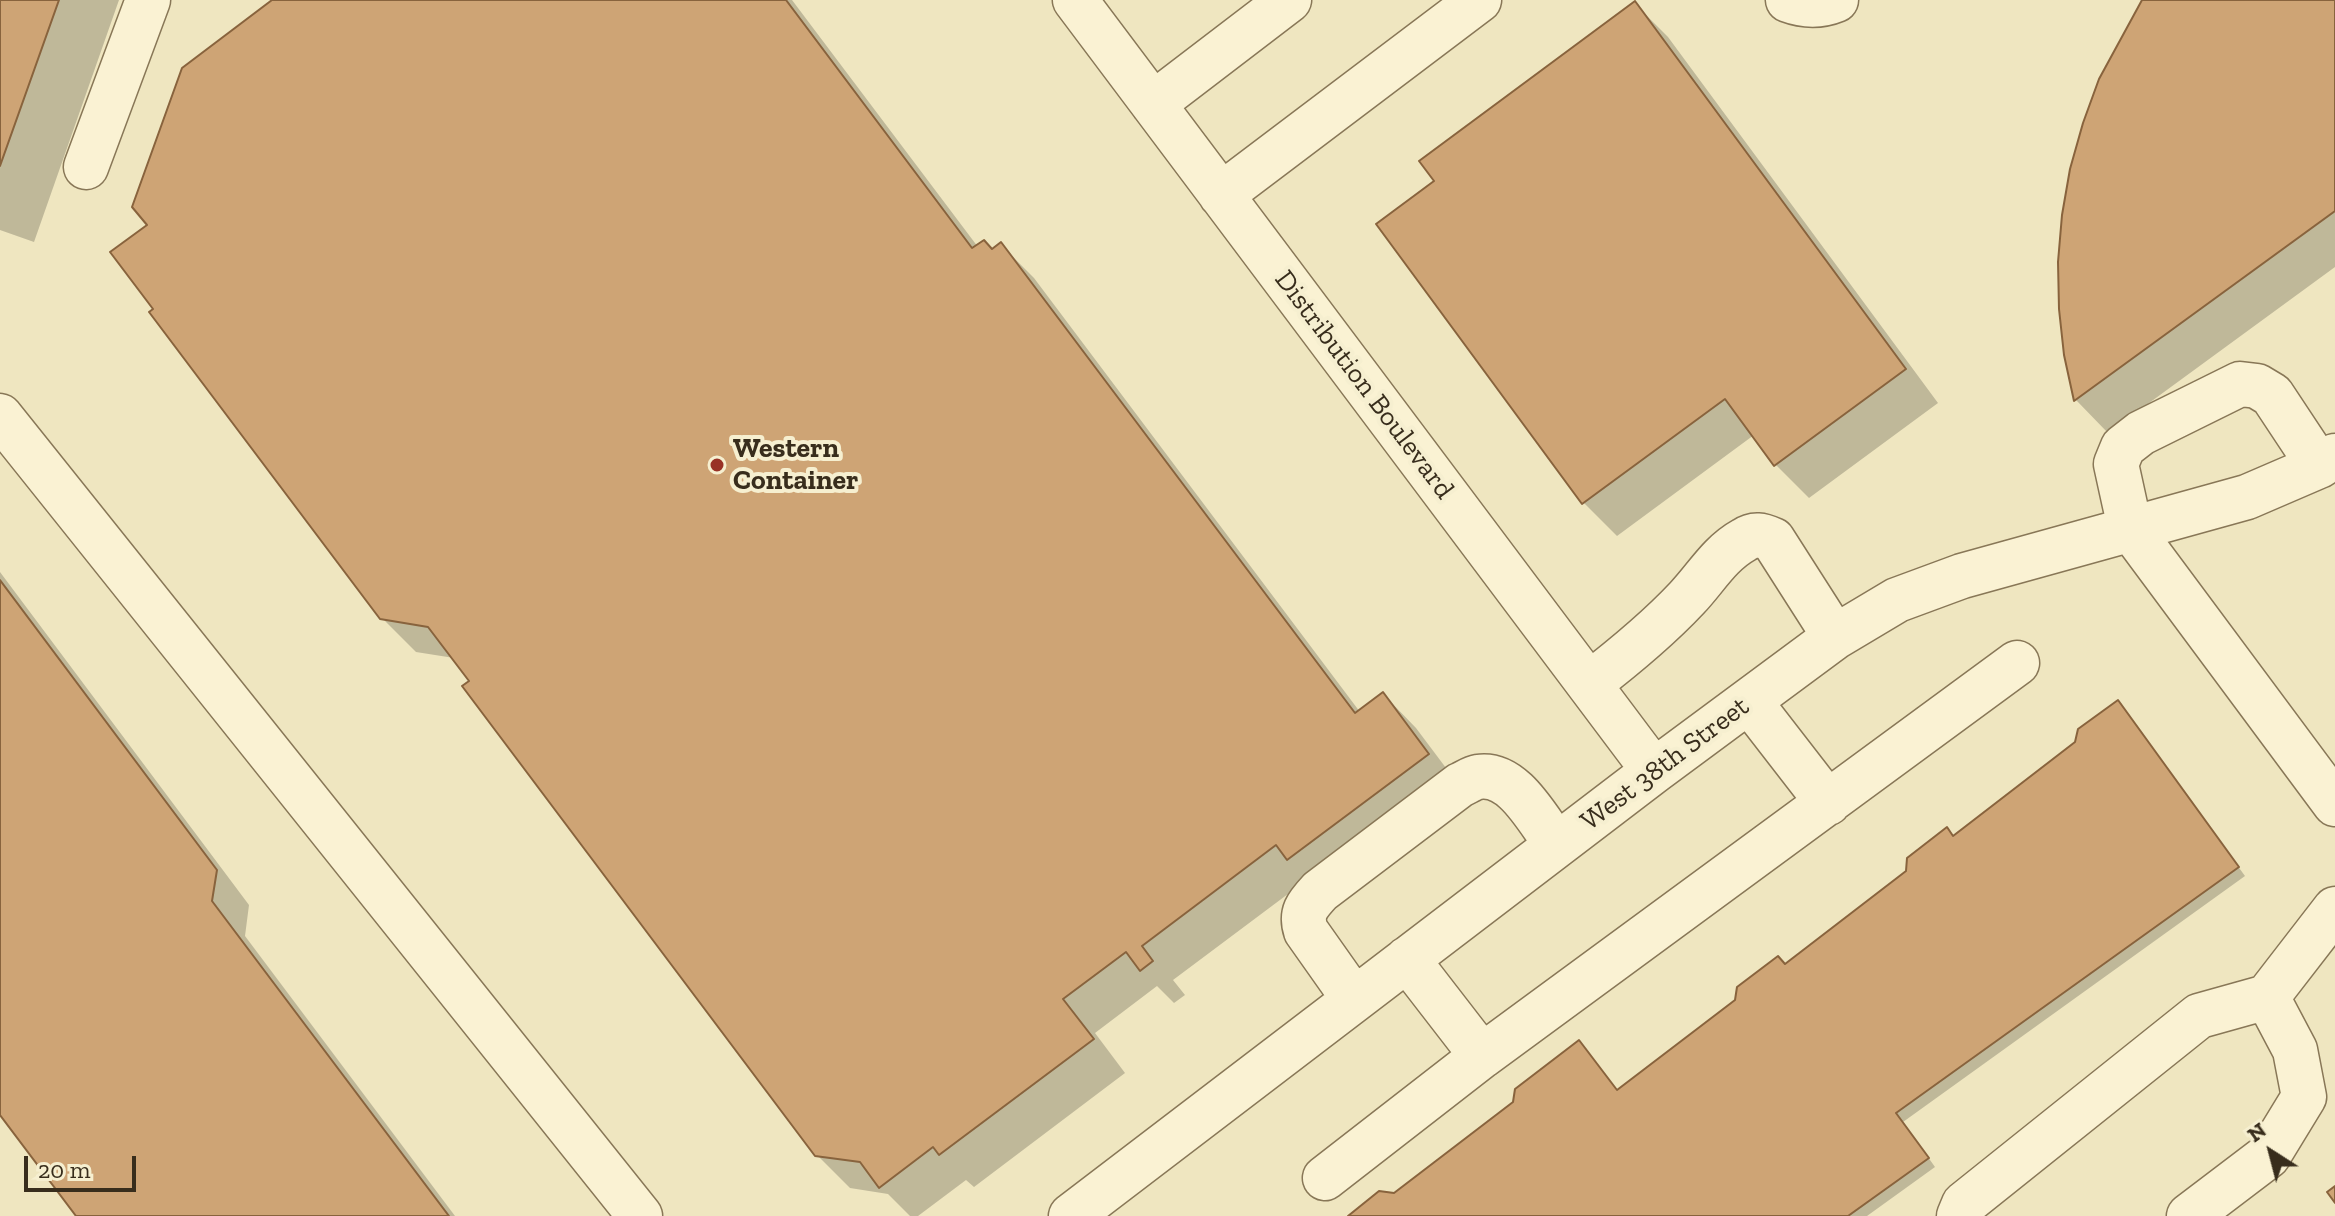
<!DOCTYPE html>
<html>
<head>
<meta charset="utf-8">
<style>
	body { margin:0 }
	#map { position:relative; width:2335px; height:1216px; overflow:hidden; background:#efe6c0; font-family:"Zilla Slab",serif }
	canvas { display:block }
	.north { position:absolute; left:2231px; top:1112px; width:80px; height:80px; -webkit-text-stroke:6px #f6efd0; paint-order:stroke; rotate:324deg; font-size:22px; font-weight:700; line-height:32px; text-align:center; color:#382d1c }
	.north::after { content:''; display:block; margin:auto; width:28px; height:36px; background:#382d1c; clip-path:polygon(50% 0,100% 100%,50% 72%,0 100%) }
	.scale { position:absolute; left:24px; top:1156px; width:112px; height:36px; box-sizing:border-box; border:4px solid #382d1c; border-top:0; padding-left:10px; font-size:24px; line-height:28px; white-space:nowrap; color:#382d1c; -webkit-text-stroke:6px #f6efd0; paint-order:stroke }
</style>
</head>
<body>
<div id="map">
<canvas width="2335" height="1216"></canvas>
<div class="north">N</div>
<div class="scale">20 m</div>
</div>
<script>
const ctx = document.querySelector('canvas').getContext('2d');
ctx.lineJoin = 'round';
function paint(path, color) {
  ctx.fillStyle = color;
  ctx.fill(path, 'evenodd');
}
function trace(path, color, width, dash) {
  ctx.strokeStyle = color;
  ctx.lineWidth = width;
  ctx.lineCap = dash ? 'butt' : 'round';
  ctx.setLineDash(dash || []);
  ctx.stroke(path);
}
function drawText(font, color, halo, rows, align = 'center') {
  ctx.font = font + ' "Zilla Slab",serif';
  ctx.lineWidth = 8;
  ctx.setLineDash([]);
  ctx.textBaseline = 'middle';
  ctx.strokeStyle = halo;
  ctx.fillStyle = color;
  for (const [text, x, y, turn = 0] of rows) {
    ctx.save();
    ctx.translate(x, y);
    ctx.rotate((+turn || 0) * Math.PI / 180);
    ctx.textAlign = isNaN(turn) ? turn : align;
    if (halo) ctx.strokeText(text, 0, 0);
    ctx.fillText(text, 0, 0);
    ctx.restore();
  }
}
paint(new Path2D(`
	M 0,0 L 119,0 L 34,242 L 0,230 Z
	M 275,0 L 792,0 L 978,247 L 992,251 L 1001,245 L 1034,278 L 1360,712 L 1383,694 L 1416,728 L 1461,788 L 1308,879 L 1173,980 L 1185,995 L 1174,1003 L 1157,986 L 1095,1033 L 1125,1073 L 974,1187 L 966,1180 L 918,1216 L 910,1216 L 888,1194 L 850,1188 L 816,1154 L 454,658 L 416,652 L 382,618 L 156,309 L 150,225 Z
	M 2144,0 L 2335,0 L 2335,267 L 2108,433 L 2076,400 L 2066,355 Z
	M 1635,4 L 1668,37 L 1938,403 L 1809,498 L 1776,465 L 1754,435 L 1617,536 L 1584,503 L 1378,225 L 1437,182 Z
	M 0,572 L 249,905 L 245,936 L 455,1216 L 78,1216 L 0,1112 Z
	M 2118,702 L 2245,876 L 1903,1122 L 1935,1167 L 1867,1216 L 1351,1216 L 1395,1195 L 1515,1103 L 1579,1043 L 1618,1091 L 2077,744 Z`), '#0003');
const building = new Path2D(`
	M 0,0 L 59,0 L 0,166 Z
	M 272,0 L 786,0 L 972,248 L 984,240 L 992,249 L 1001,242 L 1355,713 L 1383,692 L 1429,754 L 1287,860 L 1276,845 L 1142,946 L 1153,961 L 1140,971 L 1126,952 L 1063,999 L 1094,1039 L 939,1155 L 933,1147 L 879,1188 L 860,1162 L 815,1156 L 462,686 L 469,681 L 428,627 L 380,619 L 149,312 L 153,309 L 110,252 L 147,225 L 132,207 L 182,68 Z
	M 2142,0 L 2335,0 L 2335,211 L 2074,401 L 2064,355 L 2059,309 L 2058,262 L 2062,215 L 2070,169 L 2083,123 L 2099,79 Z
	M 1635,1 L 1906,369 L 1774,466 L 1725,399 L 1582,504 L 1376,224 L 1434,181 L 1419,161 Z
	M 0,580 L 217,870 L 212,901 L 449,1216 L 76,1216 L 0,1115 Z
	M 2118,700 L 2239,867 L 1896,1113 L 1929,1158 L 1848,1216 L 1348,1216 L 1379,1191 L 1394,1193 L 1513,1102 L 1515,1089 L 1579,1040 L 1617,1090 L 1735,1000 L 1737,987 L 1778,956 L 1785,964 L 1906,871 L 1907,858 L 1947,827 L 1953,836 L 2075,742 L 2078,729 Z
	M 2335,1186 L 2335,1203 L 2327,1192 Z`);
paint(building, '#cea475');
trace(building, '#88633d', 2);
const minor = new Path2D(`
	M 1075,0 L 1654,771
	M 1788,0 C 1804,6 1819,7 1836,0
	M 1153,104 L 1289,0
	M 86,167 L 148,0
	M 1221,195 L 1479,0
	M 0,416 L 640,1216
	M 2319,466 L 2272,395 L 2257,386 L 2240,384 L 2141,433 L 2123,447 L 2116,464 L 2130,528 L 2335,804
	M 1589,684 C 1624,657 1657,630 1687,598 C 1706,578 1719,554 1744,540 C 1754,533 1762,535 1773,540 L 1835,637
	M 1749,701 L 1828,803
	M 1407,959 L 1482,1056
	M 1354,999 L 1306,931 C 1300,913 1307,905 1320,891 L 1460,785 C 1465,783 1472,778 1478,777 C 1514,771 1538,821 1557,845
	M 1325,1178 L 1482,1056 L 2017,663
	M 1071,1216 L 1654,771 L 1835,637 L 1897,600 L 1962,576 L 2247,497 L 2319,466 L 2335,456
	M 1959,1216 L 1964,1204 L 2199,1016 L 2267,997 L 2335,909
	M 2189,1216 L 2268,1156 L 2304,1097 L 2295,1050 L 2267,997`);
trace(minor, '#887757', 47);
trace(minor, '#faf2d3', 44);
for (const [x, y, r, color] of [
	[717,465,8,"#993226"]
]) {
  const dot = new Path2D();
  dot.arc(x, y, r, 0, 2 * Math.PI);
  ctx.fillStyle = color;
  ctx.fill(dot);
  trace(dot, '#f6efd0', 3);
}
drawText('28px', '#382d1c', '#f6efd0', [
	["Distribution Boulevard",1364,385,53],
	["West 38th Street",1665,764,-37]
]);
drawText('bold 28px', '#382d1c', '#f6efd0', [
	["Western",733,449],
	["Container",733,481]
], 'left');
</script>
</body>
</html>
